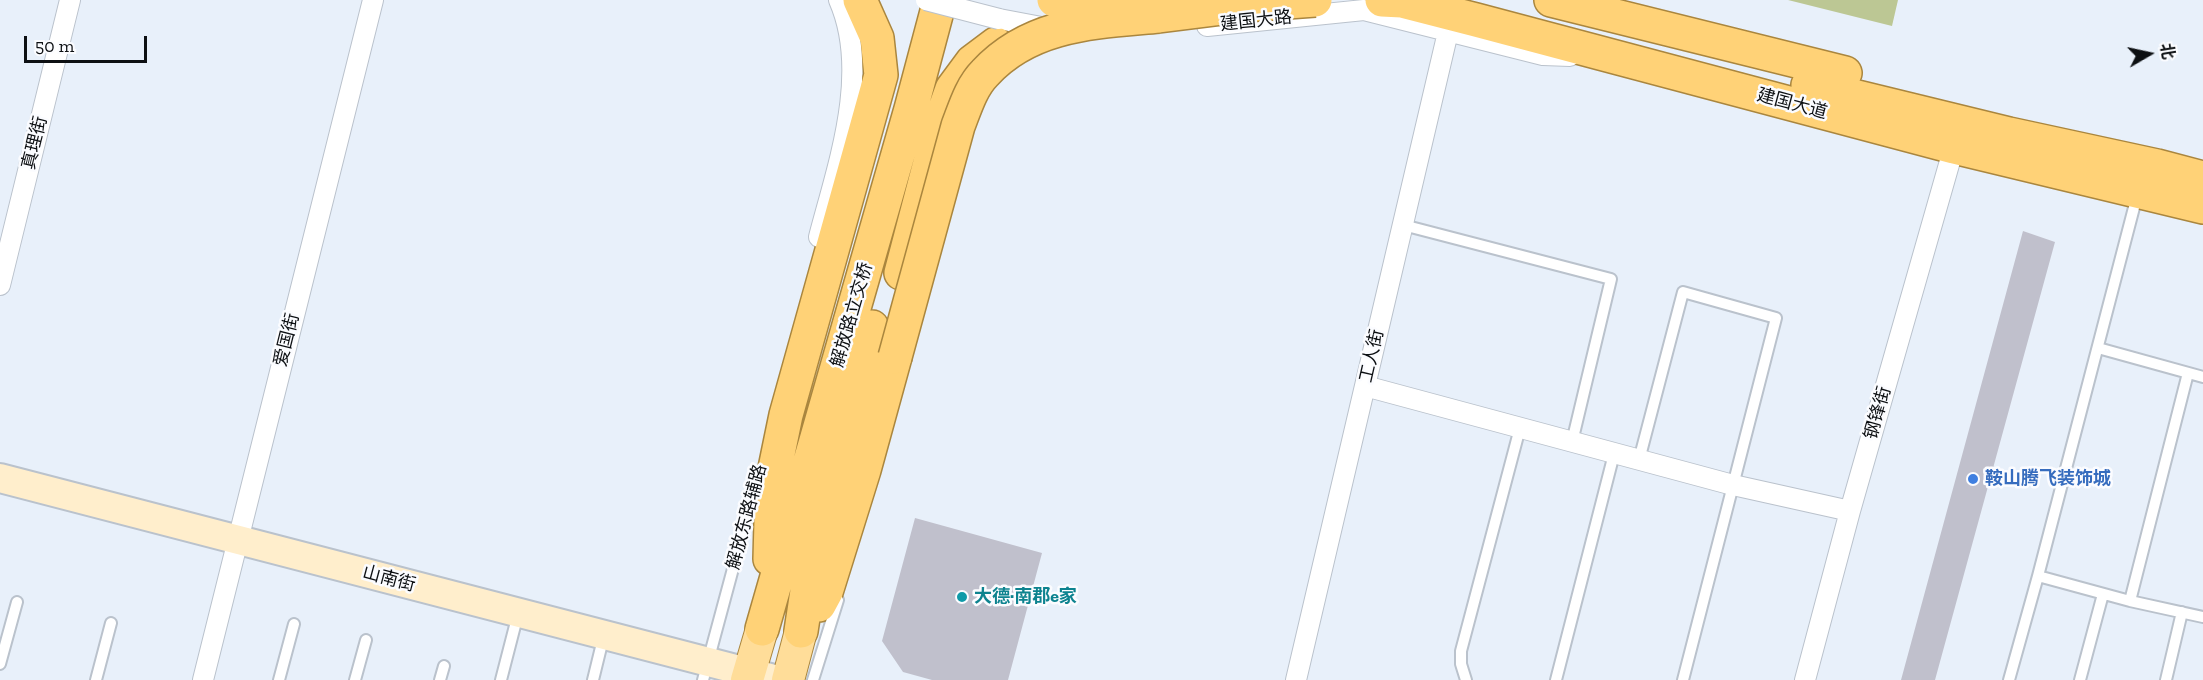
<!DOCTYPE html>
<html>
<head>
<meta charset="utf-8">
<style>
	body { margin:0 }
	#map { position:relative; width:2203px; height:680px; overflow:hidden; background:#e8f0fa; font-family:"Zilla Slab","Noto Sans SC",serif }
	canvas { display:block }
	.north { position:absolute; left:2119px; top:24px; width:60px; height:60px; -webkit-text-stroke:4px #fbfcff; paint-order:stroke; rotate:81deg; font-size:16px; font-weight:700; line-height:24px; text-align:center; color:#0d1013 }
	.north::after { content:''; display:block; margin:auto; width:21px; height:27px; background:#0d1013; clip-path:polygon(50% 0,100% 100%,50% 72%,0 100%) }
	.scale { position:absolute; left:24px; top:36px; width:123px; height:27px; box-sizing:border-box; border:3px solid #0d1013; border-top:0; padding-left:8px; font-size:18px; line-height:21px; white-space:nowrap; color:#0d1013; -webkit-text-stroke:4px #fbfcff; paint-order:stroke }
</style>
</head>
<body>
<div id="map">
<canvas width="2203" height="680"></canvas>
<div class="north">北</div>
<div class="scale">50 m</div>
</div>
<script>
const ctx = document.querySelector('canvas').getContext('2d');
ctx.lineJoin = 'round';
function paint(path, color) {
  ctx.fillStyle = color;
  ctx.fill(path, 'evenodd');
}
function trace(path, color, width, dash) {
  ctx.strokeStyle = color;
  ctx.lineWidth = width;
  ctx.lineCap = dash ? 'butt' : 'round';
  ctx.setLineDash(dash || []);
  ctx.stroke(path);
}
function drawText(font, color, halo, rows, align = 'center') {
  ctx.font = font + ' "Zilla Slab","Noto Sans SC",serif';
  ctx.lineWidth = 5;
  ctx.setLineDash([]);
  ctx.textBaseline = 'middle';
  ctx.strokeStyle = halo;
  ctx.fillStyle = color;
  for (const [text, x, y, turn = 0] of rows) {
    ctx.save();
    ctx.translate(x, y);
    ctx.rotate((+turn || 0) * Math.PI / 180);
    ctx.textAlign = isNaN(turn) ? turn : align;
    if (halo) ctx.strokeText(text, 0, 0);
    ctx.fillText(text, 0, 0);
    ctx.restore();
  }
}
paint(new Path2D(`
	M 1788,0 L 1898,0 L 1892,26 Z`), '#bcc794');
paint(new Path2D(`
	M 2023,231 L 2055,242 L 1935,680 L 1901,680 Z
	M 915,518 L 1042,553 L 1008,680 L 932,680 L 903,672 L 882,641 Z`), '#c0c0cc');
const service = new Path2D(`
	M 1403,225 L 1611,279 L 1572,442
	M 2098,348 L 2203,377
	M 1639,460 L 1683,292 L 1776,318 L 1683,680
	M 2038,576 L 2130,601 L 2203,617
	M 2130,601 L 2188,373
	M 0,664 L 17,602
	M 96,680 L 111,623
	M 279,680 L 294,624
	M 355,680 L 366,640
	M 440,680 L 444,666
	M 501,680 L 518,614
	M 593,680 L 604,635
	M 703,680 L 759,472
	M 813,680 L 838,600
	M 1466,680 L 1461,664 L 1461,651 L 1520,428
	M 1556,680 L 1614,454
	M 2009,680 L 2038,576 L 2137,196
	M 2080,680 L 2103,594
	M 2166,680 L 2182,612`);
const minor = new Path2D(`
	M 999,19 L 1052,29
	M 1207,26 L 1364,10 L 1543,55 L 1570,56
	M 819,237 C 838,164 871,73 839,0
	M 0,285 L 70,0
	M 1365,386 L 1733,485 L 1850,511
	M 203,680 L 373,0
	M 1296,680 L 1448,32
	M 1805,680 L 1850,511 L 1954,147`);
const secondary = new Path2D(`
	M 0,478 L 778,680`);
const primary = new Path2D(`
	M 747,680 L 762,629
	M 788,680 L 801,631`);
const trunk = new Path2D(`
	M 1382,0 L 1402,1 L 1476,20 L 1954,147 L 2203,207
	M 1551,0 L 1845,73
	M 1808,85 L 2009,134 L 2157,166 L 2203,178
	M 901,273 L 942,117 L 952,89 L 972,62 L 996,44
	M 770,559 L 772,483 L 786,415 L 881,75 L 877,38 L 860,0
	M 819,605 L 826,592 L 864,470 L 895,357
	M 762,629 L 911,109 L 940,0
	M 801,631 L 813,551 L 872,327`);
trace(service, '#bac2cc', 14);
trace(minor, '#bac2cc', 22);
trace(secondary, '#bac2cc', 32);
trace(primary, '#aa863e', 34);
trace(trunk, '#aa863e', 36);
trace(service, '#fff', 10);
trace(minor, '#fff', 20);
trace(secondary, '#fec', 28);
trace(primary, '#fd9', 32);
trace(trunk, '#ffd277', 33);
const minorBridge = new Path2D(`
	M 926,0 L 999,19`);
const trunkBridge = new Path2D(`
	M 1054,0 L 1104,12 L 1159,16 L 1247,5 L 1315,0
	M 895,357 L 958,126 C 965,108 971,87 985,73 C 1031,23 1096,22 1159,16`);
trace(minorBridge, '#bac2cc', 22, []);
trace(trunkBridge, '#aa863e', 36, []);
trace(minorBridge, '#fff', 20);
trace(trunkBridge, '#ffd277', 33);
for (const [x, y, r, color] of [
	[1973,479,6,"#3f7fe0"],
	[962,597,6,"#0f9aa8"]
]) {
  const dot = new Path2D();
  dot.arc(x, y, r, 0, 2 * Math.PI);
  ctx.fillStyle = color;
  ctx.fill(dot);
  trace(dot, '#fbfcff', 2);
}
drawText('18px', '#0d1013', '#fbfcff', [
	["建国大路",1256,21,-6],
	["建国大道",1792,104,15],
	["真理街",35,143,-76],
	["解放路立交桥",852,315,-74],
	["爱国街",287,340,-76],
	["工人街",1372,356,-77],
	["钢锋街",1878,413,-74],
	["解放东路辅路",747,517,-75],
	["山南街",389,579,15]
]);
drawText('bold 18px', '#366cbe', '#fbfcff', [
	["鞍山腾飞装饰城",1985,479]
], 'left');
drawText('bold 18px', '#0d838f', '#fbfcff', [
	["大德·南郡e家",974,597]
], 'left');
</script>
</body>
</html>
